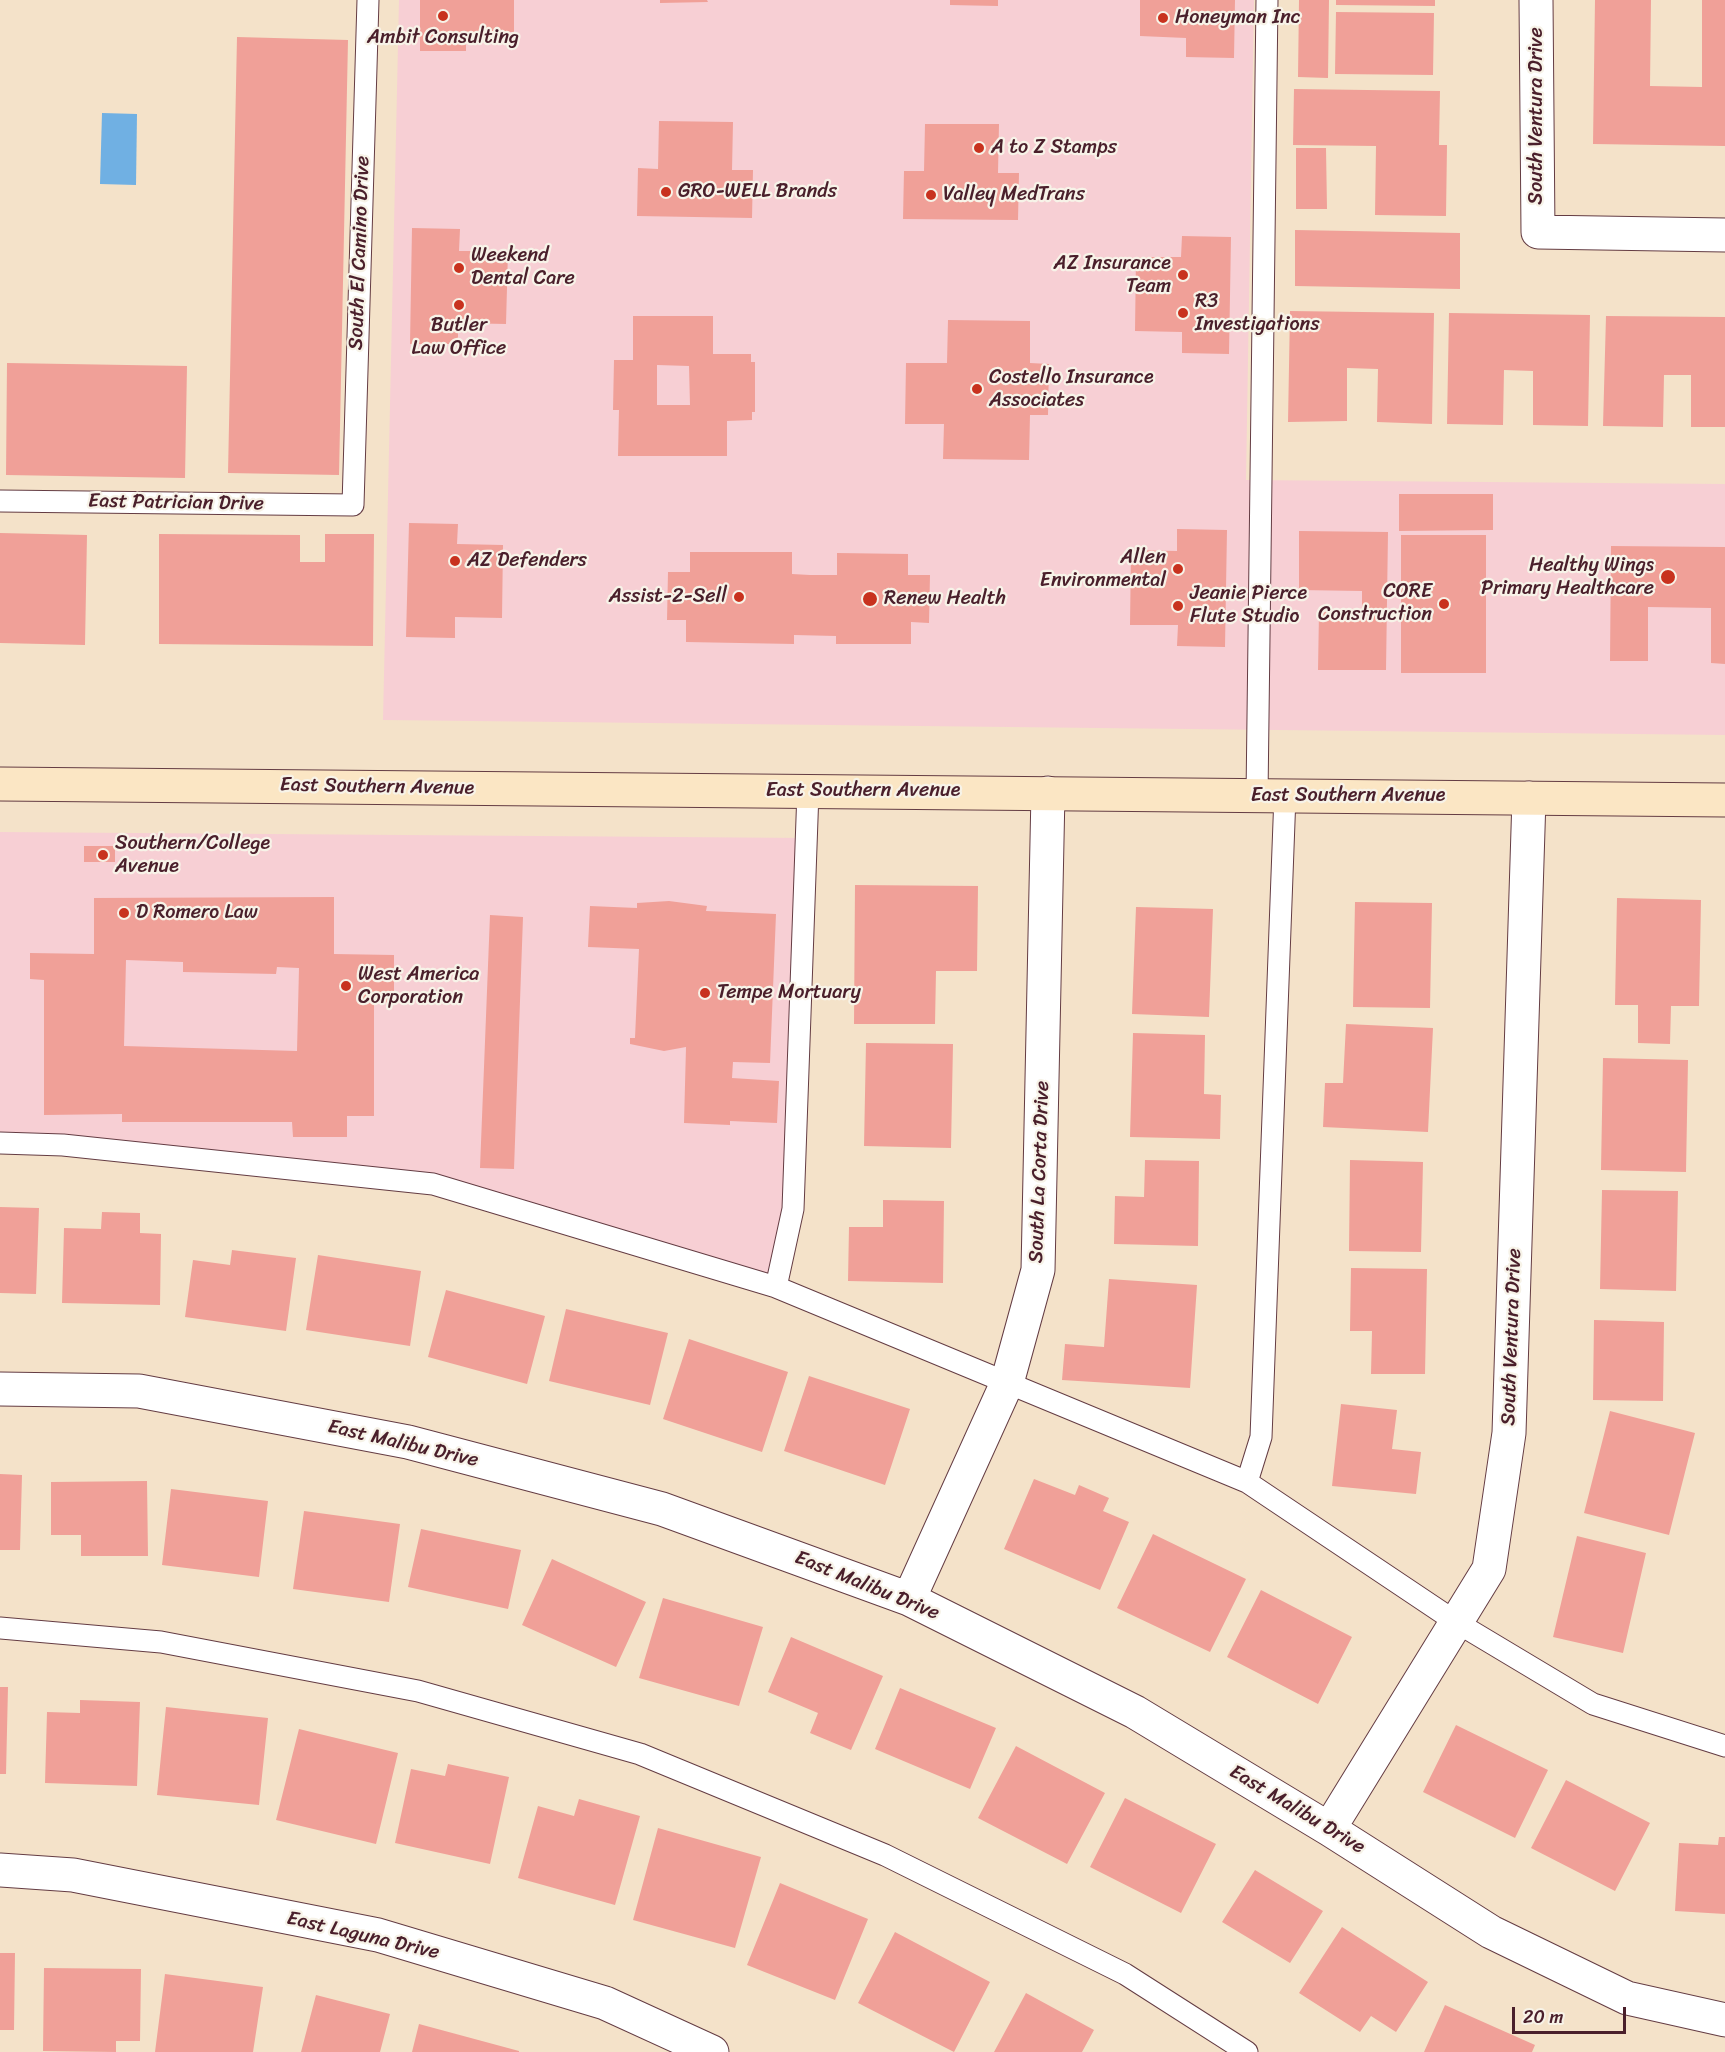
<!DOCTYPE html>
<html>
<head>
<meta charset="utf-8">
<style>
	body { margin:0 }
	#map { position:relative; width:1725px; height:2052px; overflow:hidden; background:#f4e2c9; font-family:Sriracha,sans-serif }
	canvas { display:block }
	.scale { position:absolute; left:1512px; top:2007px; width:114px; height:27px; box-sizing:border-box; border:3px solid #4a1f2b; border-top:0; padding-left:8px; font-size:18px; line-height:21px; white-space:nowrap; color:#4a1f2b; -webkit-text-stroke:4px #f7f3e8; paint-order:stroke }
</style>
</head>
<body>
<div id="map">
<canvas width="1725" height="2052"></canvas>
<div class="scale">20 m</div>
</div>
<script>
const ctx = document.querySelector('canvas').getContext('2d');
ctx.lineJoin = 'round';
function paint(path, color) {
  ctx.fillStyle = color;
  ctx.fill(path, 'evenodd');
}
function trace(path, color, width, dash) {
  ctx.strokeStyle = color;
  ctx.lineWidth = width;
  ctx.lineCap = dash ? 'butt' : 'round';
  ctx.setLineDash(dash || []);
  ctx.stroke(path);
}
function drawText(font, color, halo, rows, align = 'center') {
  ctx.font = font + ' Sriracha,sans-serif';
  ctx.lineWidth = 4.5;
  ctx.setLineDash([]);
  ctx.textBaseline = 'middle';
  ctx.strokeStyle = halo;
  ctx.fillStyle = color;
  for (const [text, x, y, turn = 0] of rows) {
    ctx.save();
    ctx.translate(x, y);
    ctx.rotate((+turn || 0) * Math.PI / 180);
    ctx.textAlign = isNaN(turn) ? turn : align;
    if (halo) ctx.strokeText(text, 0, 0);
    ctx.fillText(text, 0, 0);
    ctx.restore();
  }
}
paint(new Path2D(`
	M 399,0 L 1254,0 L 1246,480 L 1725,484 L 1725,735 L 383,720 Z
	M 0,832 L 807,838 L 793,1209 L 776,1287 L 433,1184 L 0,1143 Z`), '#f7cfd4');
paint(new Path2D(`
	M 102,113 L 137,114 L 136,185 L 100,184 Z`), '#70b0e3');
paint(new Path2D(`
	M 420,0 L 514,0 L 514,32 L 466,32 L 466,51 L 420,51 Z
	M 660,0 L 707,0 L 708,2 L 660,3 Z
	M 950,0 L 998,0 L 998,6 L 950,5 Z
	M 1140,0 L 1235,0 L 1234,58 L 1186,57 L 1186,38 L 1140,36 Z
	M 1299,0 L 1329,0 L 1328,78 L 1298,77 Z
	M 1336,0 L 1435,0 L 1435,6 L 1336,5 Z
	M 1595,0 L 1651,0 L 1650,86 L 1702,87 L 1702,0 L 1725,0 L 1725,146 L 1593,144 Z
	M 1336,12 L 1434,13 L 1433,75 L 1335,74 Z
	M 237,37 L 348,40 L 339,475 L 228,473 Z
	M 1294,89 L 1440,91 L 1439,145 L 1447,145 L 1446,216 L 1375,215 L 1376,146 L 1293,145 Z
	M 659,121 L 733,122 L 732,170 L 753,170 L 752,218 L 637,216 L 638,168 L 658,169 Z
	M 925,124 L 999,124 L 998,173 L 1019,173 L 1018,220 L 903,219 L 904,171 L 924,171 Z
	M 1296,148 L 1326,148 L 1327,209 L 1296,209 Z
	M 412,228 L 460,229 L 459,251 L 508,251 L 506,324 L 458,323 L 458,344 L 410,344 Z
	M 1295,230 L 1460,233 L 1460,289 L 1295,286 Z
	M 1182,236 L 1231,237 L 1229,354 L 1182,353 L 1182,332 L 1135,331 L 1136,257 L 1181,257 Z
	M 1290,311 L 1434,313 L 1432,424 L 1377,422 L 1378,369 L 1347,368 L 1347,421 L 1288,422 Z
	M 1449,313 L 1590,315 L 1588,426 L 1533,425 L 1533,371 L 1504,370 L 1503,425 L 1447,424 Z
	M 633,316 L 713,316 L 713,354 L 751,354 L 751,362 L 755,362 L 755,412 L 752,412 L 752,420 L 727,421 L 727,456 L 618,456 L 619,410 L 613,410 L 614,360 L 633,360 ZM 657,365 L 689,366 L 690,405 L 657,405 Z
	M 1606,316 L 1725,317 L 1725,427 L 1691,427 L 1691,375 L 1664,375 L 1663,427 L 1603,426 Z
	M 948,320 L 1030,321 L 1030,363 L 1049,364 L 1048,415 L 1030,415 L 1029,460 L 943,459 L 944,424 L 905,424 L 906,363 L 947,363 Z
	M 7,363 L 187,366 L 185,478 L 6,475 Z
	M 1399,494 L 1493,494 L 1493,530 L 1399,531 Z
	M 409,523 L 458,524 L 457,544 L 503,545 L 502,618 L 455,617 L 455,638 L 406,637 Z
	M 1177,529 L 1227,530 L 1225,647 L 1177,646 L 1178,625 L 1130,625 L 1131,550 L 1177,551 Z
	M 1299,531 L 1388,532 L 1386,670 L 1318,670 L 1319,612 L 1362,613 L 1362,591 L 1299,590 Z
	M 0,533 L 87,535 L 85,645 L 0,643 Z
	M 159,534 L 300,535 L 300,562 L 325,562 L 325,534 L 374,534 L 373,646 L 159,644 Z
	M 1401,535 L 1486,535 L 1486,673 L 1401,673 Z
	M 1611,546 L 1725,547 L 1725,664 L 1711,663 L 1711,608 L 1648,607 L 1648,661 L 1610,661 Z
	M 690,552 L 792,552 L 792,574 L 810,575 L 837,575 L 837,553 L 908,554 L 908,575 L 930,575 L 929,623 L 911,622 L 911,644 L 836,644 L 836,636 L 794,635 L 794,644 L 686,642 L 686,620 L 667,620 L 668,572 L 690,572 Z
	M 84,846 L 115,846 L 115,862 L 84,862 Z
	M 855,885 L 978,886 L 977,971 L 936,971 L 935,1024 L 854,1024 Z
	M 334,897 L 334,954 L 394,955 L 394,1002 L 374,1003 L 374,1116 L 347,1116 L 347,1137 L 293,1137 L 292,1122 L 122,1122 L 122,1114 L 44,1115 L 44,980 L 30,979 L 30,953 L 94,954 L 94,898 ZM 126,960 L 183,962 L 183,972 L 276,974 L 277,967 L 299,968 L 297,1051 L 124,1046 Z
	M 1617,898 L 1701,900 L 1699,1006 L 1671,1006 L 1670,1044 L 1638,1043 L 1638,1005 L 1615,1005 Z
	M 669,901 L 707,906 L 706,911 L 776,914 L 770,1063 L 733,1062 L 732,1078 L 779,1081 L 777,1123 L 730,1121 L 730,1125 L 684,1123 L 686,1047 L 664,1051 L 630,1044 L 630,1038 L 635,1038 L 639,949 L 588,947 L 590,906 L 637,908 L 637,903 Z
	M 1355,902 L 1432,903 L 1430,1008 L 1353,1007 Z
	M 1136,907 L 1213,909 L 1209,1017 L 1132,1014 Z
	M 490,915 L 523,917 L 514,1169 L 480,1168 Z
	M 1346,1024 L 1433,1028 L 1428,1132 L 1323,1127 L 1325,1083 L 1343,1083 Z
	M 1133,1033 L 1205,1035 L 1204,1094 L 1221,1095 L 1220,1139 L 1130,1137 Z
	M 866,1043 L 953,1044 L 951,1148 L 864,1146 Z
	M 1603,1058 L 1688,1060 L 1686,1172 L 1601,1170 Z
	M 1145,1160 L 1199,1161 L 1198,1246 L 1114,1244 L 1115,1196 L 1144,1197 Z
	M 1350,1160 L 1423,1162 L 1421,1252 L 1349,1251 Z
	M 1602,1190 L 1678,1191 L 1676,1291 L 1600,1289 Z
	M 883,1200 L 944,1201 L 943,1283 L 848,1281 L 849,1227 L 883,1227 Z
	M 0,1207 L 39,1208 L 36,1294 L 0,1293 Z
	M 102,1212 L 140,1213 L 140,1233 L 161,1234 L 160,1305 L 62,1303 L 64,1228 L 101,1229 Z
	M 232,1250 L 296,1258 L 286,1331 L 185,1317 L 193,1260 L 230,1265 Z
	M 318,1255 L 421,1271 L 410,1346 L 306,1330 Z
	M 1351,1268 L 1427,1269 L 1425,1374 L 1371,1374 L 1372,1331 L 1350,1331 Z
	M 1109,1279 L 1197,1285 L 1190,1388 L 1062,1380 L 1065,1344 L 1104,1347 Z
	M 446,1290 L 545,1316 L 527,1384 L 428,1357 Z
	M 566,1309 L 668,1333 L 650,1405 L 549,1381 Z
	M 1594,1320 L 1664,1322 L 1663,1401 L 1593,1400 Z
	M 689,1339 L 788,1372 L 762,1452 L 663,1419 Z
	M 809,1376 L 910,1409 L 885,1485 L 784,1451 Z
	M 1341,1404 L 1397,1410 L 1392,1449 L 1421,1452 L 1416,1494 L 1332,1486 Z
	M 1610,1411 L 1695,1433 L 1669,1535 L 1584,1513 Z
	M 0,1474 L 22,1475 L 20,1550 L 0,1550 Z
	M 1034,1479 L 1075,1495 L 1079,1485 L 1109,1498 L 1103,1511 L 1129,1522 L 1100,1590 L 1004,1549 Z
	M 147,1481 L 148,1556 L 81,1556 L 81,1535 L 51,1535 L 51,1482 Z
	M 171,1489 L 268,1501 L 259,1577 L 162,1565 Z
	M 304,1511 L 400,1524 L 389,1602 L 293,1589 Z
	M 421,1529 L 521,1550 L 508,1609 L 408,1587 Z
	M 1153,1534 L 1246,1579 L 1210,1652 L 1117,1608 Z
	M 1577,1536 L 1646,1553 L 1623,1653 L 1553,1637 Z
	M 552,1559 L 646,1602 L 616,1667 L 522,1625 Z
	M 1261,1590 L 1352,1637 L 1318,1704 L 1227,1657 Z
	M 663,1598 L 763,1627 L 739,1706 L 639,1678 Z
	M 791,1637 L 883,1676 L 851,1750 L 810,1733 L 818,1713 L 768,1692 Z
	M 0,1687 L 8,1687 L 6,1774 L 0,1774 Z
	M 900,1688 L 996,1728 L 970,1789 L 875,1749 Z
	M 80,1700 L 140,1702 L 137,1786 L 45,1783 L 47,1712 L 80,1713 Z
	M 166,1707 L 268,1718 L 259,1805 L 157,1795 Z
	M 1456,1725 L 1548,1770 L 1515,1838 L 1423,1792 Z
	M 299,1729 L 398,1753 L 376,1844 L 276,1820 Z
	M 1016,1746 L 1105,1793 L 1067,1864 L 978,1818 Z
	M 448,1764 L 509,1777 L 490,1864 L 395,1843 L 411,1769 L 445,1776 Z
	M 1566,1780 L 1650,1823 L 1615,1891 L 1531,1848 Z
	M 1125,1798 L 1216,1844 L 1181,1913 L 1090,1867 Z
	M 579,1799 L 640,1816 L 615,1905 L 518,1878 L 538,1806 L 574,1816 Z
	M 658,1828 L 761,1857 L 735,1948 L 633,1920 Z
	M 1719,1837 L 1725,1837 L 1725,1914 L 1675,1911 L 1679,1843 L 1718,1845 Z
	M 1255,1870 L 1323,1911 L 1290,1963 L 1222,1922 Z
	M 780,1883 L 868,1919 L 835,2000 L 747,1965 Z
	M 1342,1927 L 1428,1982 L 1396,2032 L 1371,2016 L 1360,2032 L 1299,1993 Z
	M 895,1932 L 990,1982 L 954,2052 L 858,2003 Z
	M 0,1953 L 15,1953 L 14,2030 L 0,2030 Z
	M 44,1968 L 141,1969 L 140,2041 L 116,2041 L 116,2052 L 43,2051 Z
	M 165,1974 L 263,1987 L 253,2052 L 155,2052 Z
	M 1026,1993 L 1094,2030 L 1082,2052 L 994,2052 Z
	M 316,1995 L 390,2014 L 380,2052 L 301,2052 Z
	M 1445,2005 L 1535,2045 L 1532,2052 L 1424,2052 Z
	M 419,2024 L 519,2051 L 519,2052 L 412,2052 Z`), '#f0a098');
const service = new Path2D(`
	M 0,501 L 353,505 L 368,0
	M 1257,796 L 1267,0
	M 0,1143 L 63,1145 L 433,1184 L 776,1287 L 1247,1482 L 1456,1622 L 1593,1704 L 1725,1746
	M 776,1287 L 793,1209 L 808,791
	M 1247,1482 L 1261,1437 L 1285,795
	M 0,1628 L 161,1642 L 418,1691 L 640,1754 L 885,1855 L 1125,1974 L 1247,2052`);
const minor = new Path2D(`
	M 1536,0 L 1538,232 L 1725,235
	M 0,1389 L 139,1391 L 408,1442 L 662,1509 L 909,1599 L 1135,1712 L 1329,1829 L 1491,1932 L 1627,1998 L 1725,2020
	M 909,1599 L 1007,1383 L 1038,1270 L 1048,793
	M 1329,1829 L 1489,1569 L 1509,1433 L 1529,798
	M 0,1870 L 73,1875 L 378,1935 L 605,2003 L 712,2052`);
const secondary = new Path2D(`
	M 0,784 L 1725,800`);
trace(service, '#643c43', 23);
trace(minor, '#643c43', 35);
trace(secondary, '#643c43', 35);
trace(service, '#fff', 21);
trace(minor, '#fff', 33);
trace(secondary, '#fbe6c4', 33);
for (const [x, y, r, color] of [
	[443,16,6,"#c8321e"],
	[1163,18,6,"#c8321e"],
	[979,148,6,"#c8321e"],
	[666,192,6,"#c8321e"],
	[931,195,6,"#c8321e"],
	[459,268,6,"#c8321e"],
	[1183,275,6,"#c8321e"],
	[459,305,6,"#c8321e"],
	[1183,313,6,"#c8321e"],
	[977,389,6,"#c8321e"],
	[455,561,6,"#c8321e"],
	[1178,569,6,"#c8321e"],
	[1668,577,8,"#c8321e"],
	[739,597,6,"#c8321e"],
	[870,599,8,"#c8321e"],
	[1444,604,6,"#c8321e"],
	[1178,606,6,"#c8321e"],
	[103,855,6,"#c8321e"],
	[124,913,6,"#c8321e"],
	[346,986,6,"#c8321e"],
	[705,993,6,"#c8321e"]
]) {
  const dot = new Path2D();
  dot.arc(x, y, r, 0, 2 * Math.PI);
  ctx.fillStyle = color;
  ctx.fill(dot);
  trace(dot, '#f7f3e8', 2);
}
drawText('20px', '#4a1f2b', '#f7f3e8', [
	["Honeyman Inc",1175,18],
	["Ambit Consulting",443,38,"center"],
	["A to Z Stamps",991,148],
	["GRO-WELL Brands",678,192],
	["Valley MedTrans",943,195],
	["Weekend",471,256],
	["Dental Care",471,279],
	["AZ Insurance",1171,264,"right"],
	["Team",1171,287,"right"],
	["R3",1195,302],
	["Investigations",1195,325],
	["Butler",459,326,"center"],
	["Law Office",459,349,"center"],
	["Costello Insurance",989,378],
	["Associates",989,401],
	["Allen",1166,558,"right"],
	["Environmental",1166,581,"right"],
	["AZ Defenders",467,561],
	["Healthy Wings",1654,566,"right"],
	["Primary Healthcare",1654,589,"right"],
	["CORE",1432,592,"right"],
	["Construction",1432,615,"right"],
	["Jeanie Pierce",1190,594],
	["Flute Studio",1190,617],
	["Assist-2-Sell",727,597,"right"],
	["Renew Health",884,599],
	["Southern/College",115,844],
	["Avenue",115,867],
	["D Romero Law",136,913],
	["West America",358,975],
	["Corporation",358,998],
	["Tempe Mortuary",717,993]
], 'left');
drawText('20px', '#4a1f2b', '#f7f3e8', [
	["South Ventura Drive",1537,116,-90],
	["South El Camino Drive",360,253,-88],
	["East Patrician Drive",176,503,1],
	["East Southern Avenue",377,787,1],
	["East Southern Avenue",863,791],
	["East Southern Avenue",1348,796],
	["South La Corta Drive",1040,1172,-88],
	["South Ventura Drive",1512,1337,-88],
	["East Malibu Drive",403,1444,13],
	["East Malibu Drive",867,1586,22],
	["East Malibu Drive",1297,1810,31],
	["East Laguna Drive",363,1936,13]
]);
</script>
</body>
</html>
